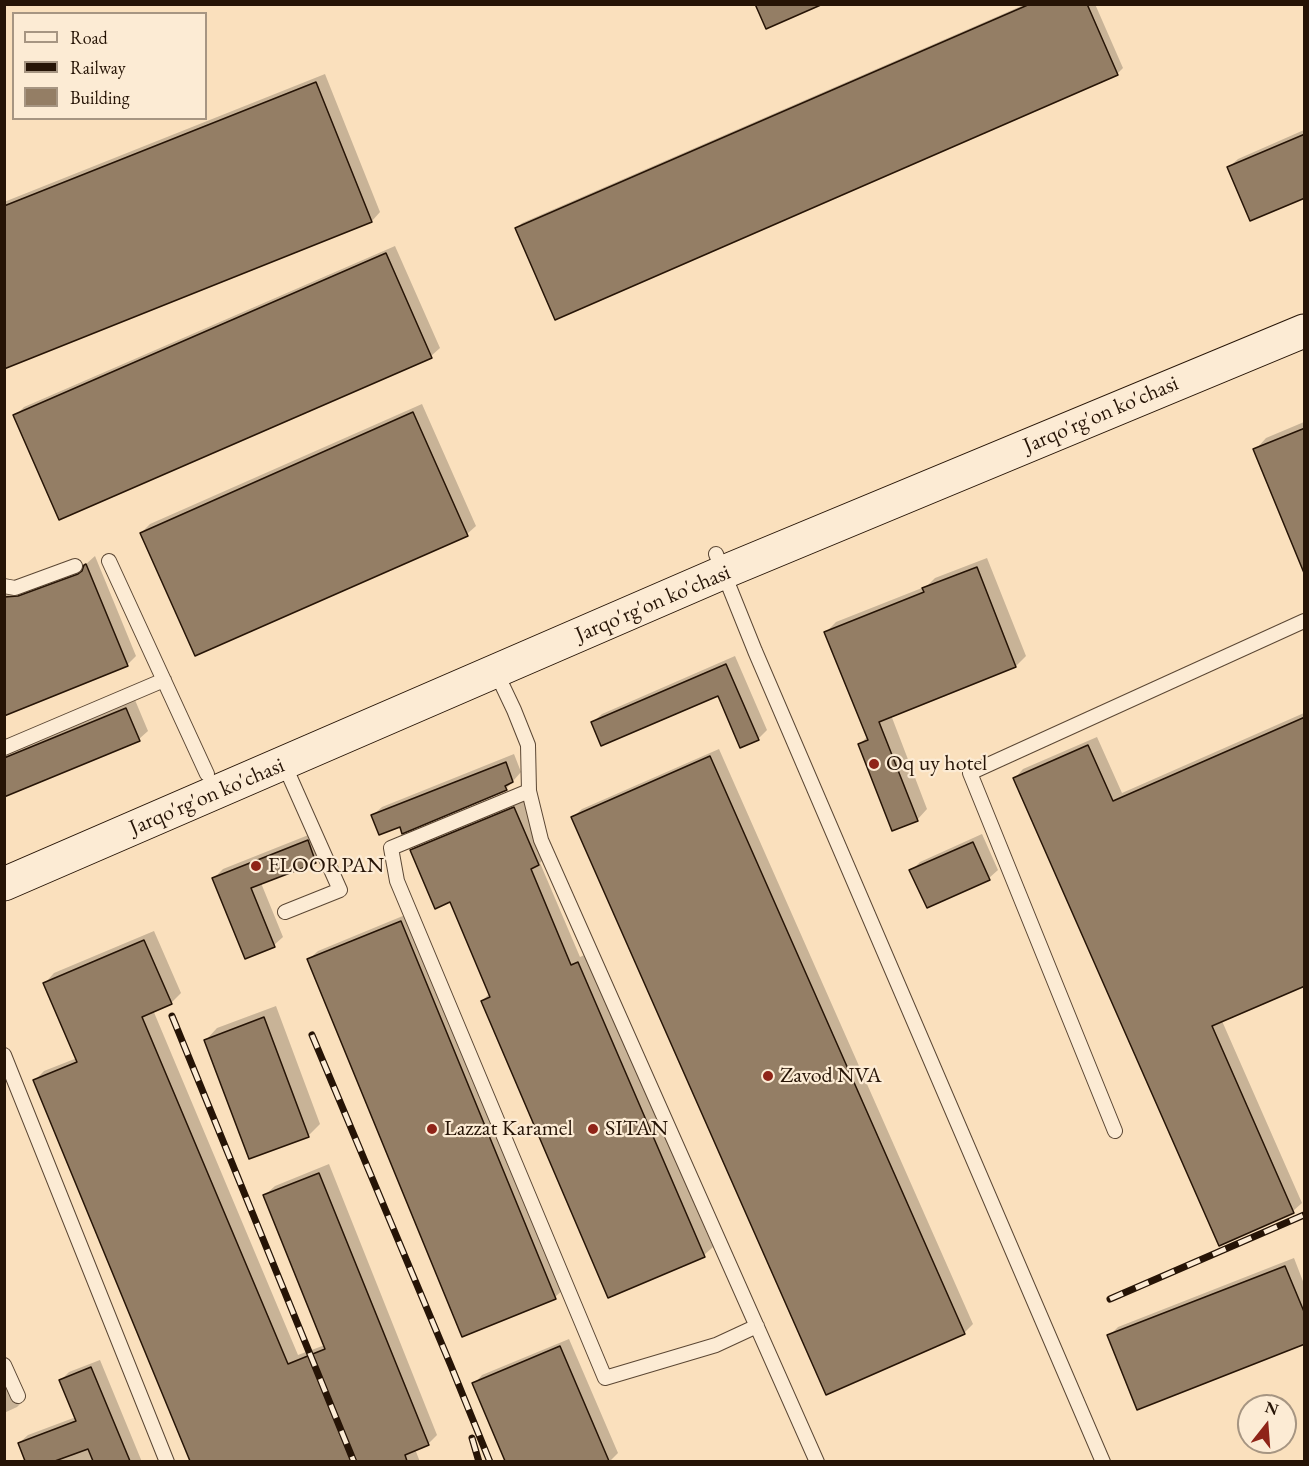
<!DOCTYPE html>
<html>
<head>
<meta charset="utf-8">
<style>
	body { margin:0 }
	#map { position:relative; width:1309px; height:1466px; overflow:hidden; background:#fae0bd; font-family:"EB Garamond",serif }
	canvas { display:block }
	.frame { position:absolute; inset:0; border:6px solid #261406; pointer-events:none }
	.legend { position:absolute; left:12px; top:12px; width:195px; height:108px; box-sizing:border-box; background:#fcebd4; border:2px solid #a69582; margin:0; padding:8px 10px; list-style:none; font-size:18px; color:#261406 }
	.legend li { display:flex; align-items:center; gap:12px; height:30px }
	.legend b { width:30px; border:2px solid #a69582 }
	.north { position:absolute; left:1237px; top:1394px; width:60px; height:60px; box-sizing:border-box; background:#fcebd4; border:2px solid #a69582; border-radius:50%; rotate:17deg; font-size:16px; font-weight:700; line-height:24px; text-align:center; color:#261406 }
	.north::after { content:''; display:block; margin:auto; width:21px; height:27px; background:#8f2418; clip-path:polygon(50% 0,100% 100%,50% 72%,0 100%) }
</style>
</head>
<body>
<div id="map">
<canvas width="1309" height="1466"></canvas>
<div class="frame"></div>
<ul class="legend">
<li><b style="height:8px;background:#fcebd4"></b>Road</li>
<li><b style="height:8px;background:#261406"></b>Railway</li>
<li><b style="height:16px;background:#947e65"></b>Building</li>
</ul>
<div class="north">N</div>
</div>
<script>
const ctx = document.querySelector('canvas').getContext('2d');
ctx.lineJoin = 'round';
function paint(path, color) {
  ctx.fillStyle = color;
  ctx.fill(path, 'evenodd');
}
function trace(path, color, width, dash) {
  ctx.strokeStyle = color;
  ctx.lineWidth = width;
  ctx.lineCap = dash ? 'butt' : 'round';
  ctx.setLineDash(dash || []);
  ctx.stroke(path);
}
function drawText(font, color, halo, rows, align = 'center') {
  ctx.font = font + ' "EB Garamond",serif';
  ctx.lineWidth = 4.5;
  ctx.setLineDash([]);
  ctx.textBaseline = 'middle';
  ctx.strokeStyle = halo;
  ctx.fillStyle = color;
  for (const [text, x, y, turn = 0] of rows) {
    ctx.save();
    ctx.translate(x, y);
    ctx.rotate((+turn || 0) * Math.PI / 180);
    ctx.textAlign = isNaN(turn) ? turn : align;
    if (halo) ctx.strokeText(text, 0, 0);
    ctx.fillText(text, 0, 0);
    ctx.restore();
  }
}
paint(new Path2D(`
	M 1026,4 L 1095,4 L 1123,68 L 1117,74 L 517,228 L 522,223 Z
	M 325,74 L 380,212 L 372,221 L 4,367 L 4,202 Z
	M 1304,130 L 1304,196 L 1229,167 L 1238,159 Z
	M 395,246 L 440,348 L 431,356 L 59,518 L 15,416 L 24,407 Z
	M 422,404 L 476,526 L 467,534 L 141,533 L 150,524 Z
	M 1304,422 L 1304,569 L 1255,450 L 1266,438 Z
	M 95,556 L 136,656 L 127,665 L 4,715 L 4,592 L 28,588 L 85,568 L 85,565 Z
	M 987,558 L 1026,656 L 1016,666 L 891,715 L 927,809 L 917,820 L 860,744 L 868,736 L 826,632 L 836,622 L 927,586 L 935,578 Z
	M 735,656 L 767,730 L 758,739 L 718,694 L 593,722 L 602,714 Z
	M 135,700 L 148,731 L 139,739 L 4,795 L 4,754 Z
	M 1304,713 L 1304,984 L 1222,1021 L 1302,1203 L 1293,1211 L 1015,778 L 1023,769 L 1097,737 L 1122,793 Z
	M 719,749 L 973,1324 L 964,1333 L 827,1393 L 573,817 L 582,809 Z
	M 514,754 L 521,772 L 506,789 L 400,825 L 373,815 L 382,807 Z
	M 523,799 L 547,855 L 540,863 L 580,957 L 587,954 L 713,1247 L 704,1255 L 482,1001 L 490,993 L 451,900 L 411,850 L 420,842 Z
	M 316,832 L 324,853 L 315,861 L 261,883 L 283,937 L 274,945 L 214,878 L 223,869 Z
	M 982,834 L 998,870 L 989,878 L 927,906 L 911,871 L 920,862 Z
	M 410,913 L 564,1289 L 555,1297 L 309,959 L 318,951 Z
	M 154,931 L 181,993 L 171,1003 L 153,1010 L 298,1355 L 325,1345 L 265,1195 L 275,1186 L 329,1164 L 437,1435 L 428,1444 L 415,1449 L 420,1462 L 191,1462 L 34,1081 L 44,1071 L 77,1058 L 45,983 L 54,973 Z
	M 276,1006 L 320,1124 L 309,1135 L 250,1157 L 206,1040 L 217,1028 Z
	M 1294,1258 L 1304,1284 L 1304,1343 L 1109,1336 L 1118,1327 Z
	M 569,1339 L 618,1453 L 609,1462 L 507,1462 L 474,1384 L 482,1375 Z
	M 100,1360 L 142,1462 L 26,1462 L 19,1443 L 28,1435 L 76,1417 L 61,1380 L 69,1372 Z
	M 4,1376 L 23,1401 L 17,1407 L 4,1413 Z`), '#0003');
const building = new Path2D(`
	M 755,4 L 823,4 L 766,29 Z
	M 1030,4 L 1087,4 L 1118,75 L 555,320 L 515,228 Z
	M 316,82 L 372,222 L 4,369 L 4,206 Z
	M 1305,134 L 1305,198 L 1250,221 L 1227,167 Z
	M 386,253 L 432,358 L 59,520 L 13,415 Z
	M 413,412 L 468,536 L 195,656 L 140,533 Z
	M 1305,428 L 1305,572 L 1304,573 L 1253,449 Z
	M 86,564 L 128,666 L 4,716 L 4,597 L 18,596 L 78,574 L 82,571 L 84,565 Z
	M 977,567 L 1016,667 L 879,722 L 918,821 L 892,831 L 858,744 L 868,740 L 824,632 L 924,592 L 922,588 Z
	M 726,664 L 759,740 L 740,748 L 718,696 L 601,746 L 591,722 Z
	M 126,708 L 140,741 L 4,797 L 4,758 Z
	M 1305,717 L 1305,986 L 1212,1026 L 1294,1213 L 1219,1246 L 1013,778 L 1088,745 L 1113,801 Z
	M 710,756 L 965,1334 L 826,1395 L 571,817 Z
	M 506,762 L 513,782 L 505,786 L 507,790 L 402,834 L 400,827 L 379,835 L 371,815 Z
	M 514,807 L 539,865 L 531,869 L 571,965 L 578,962 L 705,1257 L 608,1298 L 481,1001 L 490,997 L 450,902 L 435,909 L 410,850 Z
	M 308,840 L 316,863 L 251,888 L 275,947 L 245,959 L 212,878 Z
	M 973,842 L 990,880 L 927,908 L 909,870 Z
	M 401,921 L 556,1299 L 462,1337 L 307,959 Z
	M 144,940 L 172,1004 L 142,1017 L 288,1364 L 325,1349 L 263,1195 L 319,1173 L 429,1445 L 405,1455 L 407,1461 L 190,1461 L 33,1080 L 77,1062 L 43,983 Z
	M 264,1017 L 309,1137 L 249,1159 L 204,1040 Z
	M 1285,1266 L 1305,1314 L 1305,1344 L 1137,1410 L 1107,1335 Z
	M 560,1346 L 609,1461 L 505,1461 L 472,1383 Z
	M 91,1367 L 130,1461 L 93,1461 L 88,1449 L 55,1461 L 25,1461 L 18,1443 L 76,1421 L 59,1380 Z`);
paint(building, '#947e65');
trace(building, '#261406', 1.5);
const service = new Path2D(`
	M 716,554 L 755,651 L 1103,1462
	M 109,561 L 207,774
	M 4,586 L 15,588 L 75,566
	M 496,672 L 514,710 L 528,745 L 529,791 L 541,840 L 817,1462
	M 4,748 L 164,680
	M 284,764 L 340,890 L 285,912
	M 529,791 L 391,848 L 397,881 L 605,1378 L 716,1345 L 757,1326
	M 4,1055 L 167,1462
	M 1115,1131 L 970,773 L 1304,621
	M 4,1365 L 18,1396`);
const secondary = new Path2D(`
	M 4,884 L 724,572 L 1304,331`);
trace(service, '#5b4734', 16);
trace(secondary, '#261406', 35);
trace(service, '#fcebd4', 14);
trace(secondary, '#fcebd4', 33);
const rail = new Path2D(`
	M 172,1016 L 354,1462
	M 312,1035 L 451,1366 L 490,1462
	M 1110,1299 L 1304,1215
	M 472,1438 L 479,1462`);
trace(rail, '#261406', 7);
trace(rail, '#fcebd4', 4.5, [14]);
for (const [x, y, r, color] of [
	[874,764,6,"#8f2418"],
	[256,866,6,"#8f2418"],
	[768,1076,6,"#8f2418"],
	[432,1129,6,"#8f2418"],
	[593,1129,6,"#8f2418"]
]) {
  const dot = new Path2D();
  dot.arc(x, y, r, 0, 2 * Math.PI);
  ctx.fillStyle = color;
  ctx.fill(dot);
  trace(dot, '#fcebd4', 2);
}
drawText('22px', '#261406', '#fcebd4', [
	["Jarqo'rg'on ko'chasi",1101,415,-23],
	["Jarqo'rg'on ko'chasi",653,604,-23],
	["Jarqo'rg'on ko'chasi",207,797,-23]
]);
drawText('22px', '#261406', '#fcebd4', [
	["Oq uy hotel",886,764],
	["FLOORPAN",268,866],
	["Zavod NVA",780,1076],
	["Lazzat Karamel",444,1129],
	["SITAN",605,1129]
], 'left');
</script>
</body>
</html>
